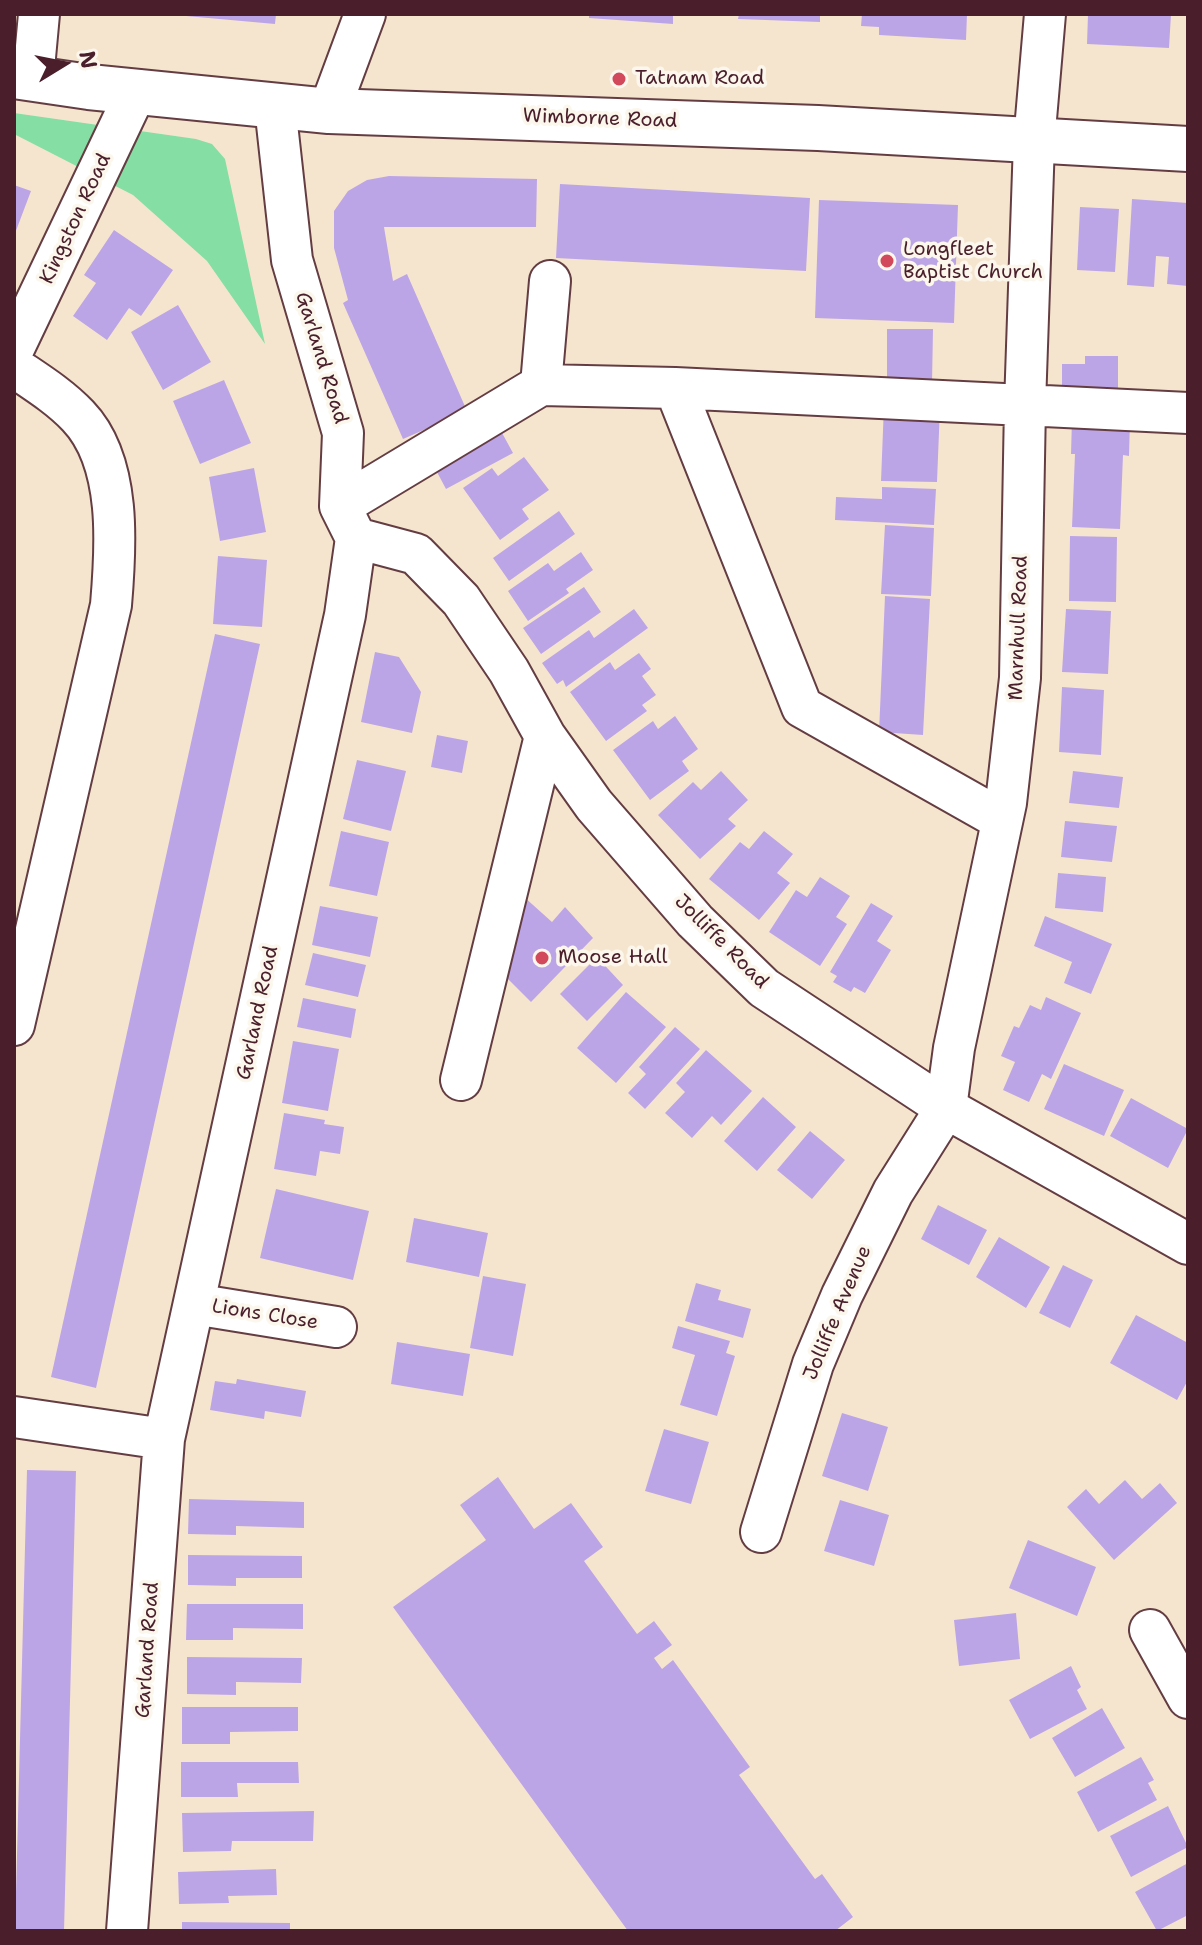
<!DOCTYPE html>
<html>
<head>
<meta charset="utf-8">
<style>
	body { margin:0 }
	#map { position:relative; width:1202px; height:1945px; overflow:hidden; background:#f6e5ce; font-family:"Shantell Sans",sans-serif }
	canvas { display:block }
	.frame { position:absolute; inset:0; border:16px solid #4a1f2b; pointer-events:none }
	.north { position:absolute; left:24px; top:24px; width:80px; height:80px; -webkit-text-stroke:6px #fbf7ec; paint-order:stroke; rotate:80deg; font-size:22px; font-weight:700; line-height:32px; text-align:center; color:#4a1f2b }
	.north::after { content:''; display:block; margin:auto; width:28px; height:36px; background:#4a1f2b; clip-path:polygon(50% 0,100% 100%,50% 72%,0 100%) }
</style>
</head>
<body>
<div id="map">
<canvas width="1202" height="1945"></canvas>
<div class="frame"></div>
<div class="north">N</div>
</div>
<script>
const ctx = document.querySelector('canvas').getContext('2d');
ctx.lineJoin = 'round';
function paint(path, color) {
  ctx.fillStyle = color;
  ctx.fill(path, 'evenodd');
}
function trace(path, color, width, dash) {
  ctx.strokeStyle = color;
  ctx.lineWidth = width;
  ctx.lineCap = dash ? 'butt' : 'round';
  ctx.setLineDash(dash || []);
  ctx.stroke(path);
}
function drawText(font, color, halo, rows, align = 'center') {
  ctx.font = font + ' "Shantell Sans",sans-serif';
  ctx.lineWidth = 7;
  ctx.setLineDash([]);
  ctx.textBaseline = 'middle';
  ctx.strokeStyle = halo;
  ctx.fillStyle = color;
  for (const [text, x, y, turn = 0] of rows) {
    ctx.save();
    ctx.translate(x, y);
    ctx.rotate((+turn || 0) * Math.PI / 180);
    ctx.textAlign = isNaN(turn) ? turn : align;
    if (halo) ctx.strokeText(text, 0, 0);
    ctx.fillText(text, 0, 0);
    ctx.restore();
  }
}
paint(new Path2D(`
	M 14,113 L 196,139 L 212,144 L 225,159 L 265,344 L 207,261 L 133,195 L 14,134 Z`), '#85dea3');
paint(new Path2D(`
	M 186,14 L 276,14 L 275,24 L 186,16 Z
	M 589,14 L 673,14 L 673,24 L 589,18 Z
	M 739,14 L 820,14 L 820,22 L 738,19 Z
	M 862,14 L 967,14 L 966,40 L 879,35 L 879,27 L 861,26 Z
	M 1088,14 L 1171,14 L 1169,48 L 1087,44 Z
	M 389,176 L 537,179 L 536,227 L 384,227 L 393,281 L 407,274 L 467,411 L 403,439 L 343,303 L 348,300 L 334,248 L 334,211 L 348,191 L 367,180 Z
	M 560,184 L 810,198 L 806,271 L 556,258 Z
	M 14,185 L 31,191 L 14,236 Z
	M 1132,199 L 1188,203 L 1188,286 L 1167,284 L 1169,257 L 1156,256 L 1154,287 L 1127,285 Z
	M 819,200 L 958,205 L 954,323 L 815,318 Z
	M 1080,207 L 1119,209 L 1115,272 L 1077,270 Z
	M 114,230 L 173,270 L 141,316 L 129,308 L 107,340 L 73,316 L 96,283 L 84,275 Z
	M 178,305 L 211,362 L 163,390 L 131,332 Z
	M 887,329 L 933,329 L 932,384 L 887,384 Z
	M 1085,356 L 1118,356 L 1118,396 L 1062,396 L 1062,364 L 1085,364 Z
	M 224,380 L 251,443 L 200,464 L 173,401 Z
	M 884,405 L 940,407 L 937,482 L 881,481 Z
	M 1072,418 L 1130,420 L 1129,456 L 1123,455 L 1120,529 L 1072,527 L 1075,454 L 1071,454 Z
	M 495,420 L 513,453 L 446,489 L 429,457 Z
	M 524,457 L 549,490 L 522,509 L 529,519 L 500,540 L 463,488 L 492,468 L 498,476 Z
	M 254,468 L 266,532 L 220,541 L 209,477 Z
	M 882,487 L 936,489 L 934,525 L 835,520 L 836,497 L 882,499 Z
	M 559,511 L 575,534 L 509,581 L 493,558 Z
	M 885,525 L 934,528 L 931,596 L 881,594 Z
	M 1070,536 L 1117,537 L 1116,602 L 1069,601 Z
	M 581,552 L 593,570 L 566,589 L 569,593 L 528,621 L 508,591 L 548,563 L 554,571 Z
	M 218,556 L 267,560 L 262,627 L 213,624 Z
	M 584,587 L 601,612 L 541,654 L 523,628 Z
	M 885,596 L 930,599 L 923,735 L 879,732 Z
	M 634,609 L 648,628 L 566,687 L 563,680 L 557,684 L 542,663 L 589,630 L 594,638 Z
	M 1066,609 L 1111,611 L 1108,674 L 1062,672 Z
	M 215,634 L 260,644 L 96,1388 L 51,1377 Z
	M 375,652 L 399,657 L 421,692 L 412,733 L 361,722 Z
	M 639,653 L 651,669 L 642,676 L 656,695 L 642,705 L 647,711 L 606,741 L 570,692 L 610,662 L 615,670 Z
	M 1062,687 L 1104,690 L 1101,755 L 1059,752 Z
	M 675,716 L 698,749 L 682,761 L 689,771 L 650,800 L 613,750 L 653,721 L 658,729 Z
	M 437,735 L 468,741 L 462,773 L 431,767 Z
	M 357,760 L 406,771 L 391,831 L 343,819 Z
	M 721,771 L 748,800 L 728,819 L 736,826 L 700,859 L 658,815 L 693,782 L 701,790 Z
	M 1073,771 L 1123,777 L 1119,808 L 1069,803 Z
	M 1065,821 L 1117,826 L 1112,862 L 1061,857 Z
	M 341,831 L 389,842 L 377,896 L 329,886 Z
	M 764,831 L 793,854 L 777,873 L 790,883 L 759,920 L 709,879 L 740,842 L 749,849 Z
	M 1058,873 L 1106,877 L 1103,912 L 1055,908 Z
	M 820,877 L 850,896 L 836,917 L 847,924 L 820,966 L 769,932 L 796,890 L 807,897 Z
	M 523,896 L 552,922 L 565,907 L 593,938 L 531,1002 L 507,978 Z
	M 871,903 L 893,916 L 877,941 L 891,950 L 865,993 L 854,987 L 851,992 L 833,982 L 837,976 L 830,972 Z
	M 320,906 L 378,917 L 370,957 L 312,945 Z
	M 1045,916 L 1112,944 L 1091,994 L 1064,983 L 1072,962 L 1034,946 Z
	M 313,953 L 366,965 L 358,997 L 305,985 Z
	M 597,957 L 623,985 L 587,1021 L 560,994 Z
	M 626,992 L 666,1027 L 616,1083 L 577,1048 Z
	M 1046,997 L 1081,1013 L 1051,1079 L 1042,1074 L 1029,1102 L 1003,1090 L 1015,1062 L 1001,1056 L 1014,1026 L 1019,1028 L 1030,1005 L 1041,1010 Z
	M 303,998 L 356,1009 L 351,1038 L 297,1027 Z
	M 675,1027 L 700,1049 L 645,1109 L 628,1093 L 646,1074 L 639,1067 Z
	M 293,1041 L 339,1049 L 328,1111 L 282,1103 Z
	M 706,1050 L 752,1091 L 721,1125 L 712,1116 L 692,1138 L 665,1113 L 685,1092 L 676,1083 Z
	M 1064,1064 L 1124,1090 L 1104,1136 L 1044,1109 Z
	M 763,1097 L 796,1127 L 757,1171 L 724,1141 Z
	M 1131,1098 L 1188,1129 L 1168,1168 L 1110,1136 Z
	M 284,1113 L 325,1120 L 324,1124 L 344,1127 L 340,1154 L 320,1151 L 316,1176 L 274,1169 Z
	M 810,1131 L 845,1160 L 812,1199 L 777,1170 Z
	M 276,1189 L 369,1211 L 353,1280 L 260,1258 Z
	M 938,1205 L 987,1230 L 969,1265 L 921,1239 Z
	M 414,1218 L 488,1233 L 479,1277 L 406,1262 Z
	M 999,1237 L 1050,1267 L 1026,1308 L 976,1277 Z
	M 1063,1265 L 1093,1280 L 1070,1328 L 1039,1313 Z
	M 483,1276 L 526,1284 L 513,1356 L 470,1348 Z
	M 696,1283 L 721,1290 L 718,1300 L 751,1309 L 743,1338 L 685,1321 Z
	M 1136,1315 L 1188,1343 L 1188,1380 L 1177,1400 L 1110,1363 Z
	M 678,1326 L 730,1341 L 726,1353 L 735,1356 L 717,1416 L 680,1405 L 695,1355 L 672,1348 Z
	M 397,1342 L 470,1354 L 463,1396 L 391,1384 Z
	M 237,1379 L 306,1391 L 301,1417 L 265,1411 L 264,1419 L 210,1410 L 215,1381 L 236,1384 Z
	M 842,1413 L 888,1427 L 868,1491 L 822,1476 Z
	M 664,1429 L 709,1442 L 691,1504 L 645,1491 Z
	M 27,1470 L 76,1471 L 64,1931 L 15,1931 Z
	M 498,1477 L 534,1529 L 571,1503 L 603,1547 L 584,1561 L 637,1634 L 654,1621 L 672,1645 L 654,1658 L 662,1669 L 673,1660 L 750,1767 L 739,1775 L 815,1879 L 822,1874 L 853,1917 L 835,1931 L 628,1931 L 393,1607 L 486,1540 L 460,1505 Z
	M 1125,1480 L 1142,1499 L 1160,1483 L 1177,1503 L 1114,1560 L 1067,1507 L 1086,1489 L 1099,1504 Z
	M 189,1499 L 304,1502 L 304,1528 L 236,1526 L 236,1535 L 188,1534 Z
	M 840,1500 L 889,1515 L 874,1566 L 824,1551 Z
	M 1028,1540 L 1096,1567 L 1077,1616 L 1009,1588 Z
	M 188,1555 L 302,1556 L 302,1578 L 236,1578 L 236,1586 L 188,1585 Z
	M 187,1604 L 303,1604 L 303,1629 L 233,1628 L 233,1640 L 186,1640 Z
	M 1016,1613 L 1020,1659 L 959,1666 L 954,1620 Z
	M 187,1657 L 302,1658 L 301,1683 L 236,1682 L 236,1695 L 187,1694 Z
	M 1071,1666 L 1081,1687 L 1077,1690 L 1087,1709 L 1030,1739 L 1009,1700 Z
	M 182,1707 L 298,1707 L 298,1731 L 230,1732 L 230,1744 L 182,1744 Z
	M 1102,1708 L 1125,1748 L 1075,1777 L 1052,1738 Z
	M 1141,1757 L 1154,1780 L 1148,1783 L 1157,1800 L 1098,1832 L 1077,1792 Z
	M 181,1762 L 298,1762 L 299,1783 L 237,1783 L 238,1797 L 181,1797 Z
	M 1168,1806 L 1188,1847 L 1131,1877 L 1110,1836 Z
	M 314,1811 L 313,1841 L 232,1841 L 231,1851 L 183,1852 L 182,1813 Z
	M 1188,1863 L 1188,1915 L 1157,1931 L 1135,1892 Z
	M 276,1869 L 277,1895 L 228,1896 L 229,1903 L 179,1904 L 178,1872 Z
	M 182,1922 L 290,1923 L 290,1931 L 182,1931 Z`), '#bca5e6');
const minor = new Path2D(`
	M 33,79 L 39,14
	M 329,111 L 365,14
	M 14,348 L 137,90
	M 14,367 C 36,382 59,396 78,416 C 122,462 116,547 111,605 L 14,1025
	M 541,385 L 550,281
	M 675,388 L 802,707 L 1002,820
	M 340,506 L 541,385 L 675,388 L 1188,413
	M 356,538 L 416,554 L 461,600 L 509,671 L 545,736 L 594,805 L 695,921 L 764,988 L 946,1108 L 1188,1244
	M 461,1080 L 545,736
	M 194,1304 L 336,1327
	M 14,1417 L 164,1439
	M 761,1532 L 813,1364 L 842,1295 L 893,1192 L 946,1108 L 954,1048 L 1006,803 L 1020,678 L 1025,405 L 1034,142 L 1045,14
	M 1150,1630 L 1188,1698
	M 127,1931 L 164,1439 L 345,615 L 356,538 L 340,506 L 343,433 L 292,260 L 275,106`);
const major = new Path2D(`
	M 14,76 L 89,87 L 329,111 L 818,128 L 1188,149`);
trace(minor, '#643d43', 44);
trace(major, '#643d43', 48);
trace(minor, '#fff', 40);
trace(major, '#fff', 44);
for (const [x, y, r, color] of [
	[619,79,8,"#d1495b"],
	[887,261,8,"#d1495b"],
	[542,958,8,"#d1495b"]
]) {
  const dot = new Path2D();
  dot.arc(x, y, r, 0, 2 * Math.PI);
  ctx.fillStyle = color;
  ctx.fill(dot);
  trace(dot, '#fbf7ec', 3);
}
drawText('20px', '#4a1f2b', '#fbf7ec', [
	["Tatnam Road",635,79],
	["Longfleet",903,250],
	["Baptist Church",903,273],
	["Moose Hall",558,958]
], 'left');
drawText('20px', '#4a1f2b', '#fbf7ec', [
	["Wimborne Road",600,119,2],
	["Kingston Road",76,219,-65],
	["Garland Road",321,358,73],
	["Marnhull Road",1019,628,-88],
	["Jolliffe Road",721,942,45],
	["Garland Road",258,1013,-78],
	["Jolliffe Avenue",838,1313,-67],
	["Lions Close",265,1315,9],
	["Garland Road",148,1650,-86]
]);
</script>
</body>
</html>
